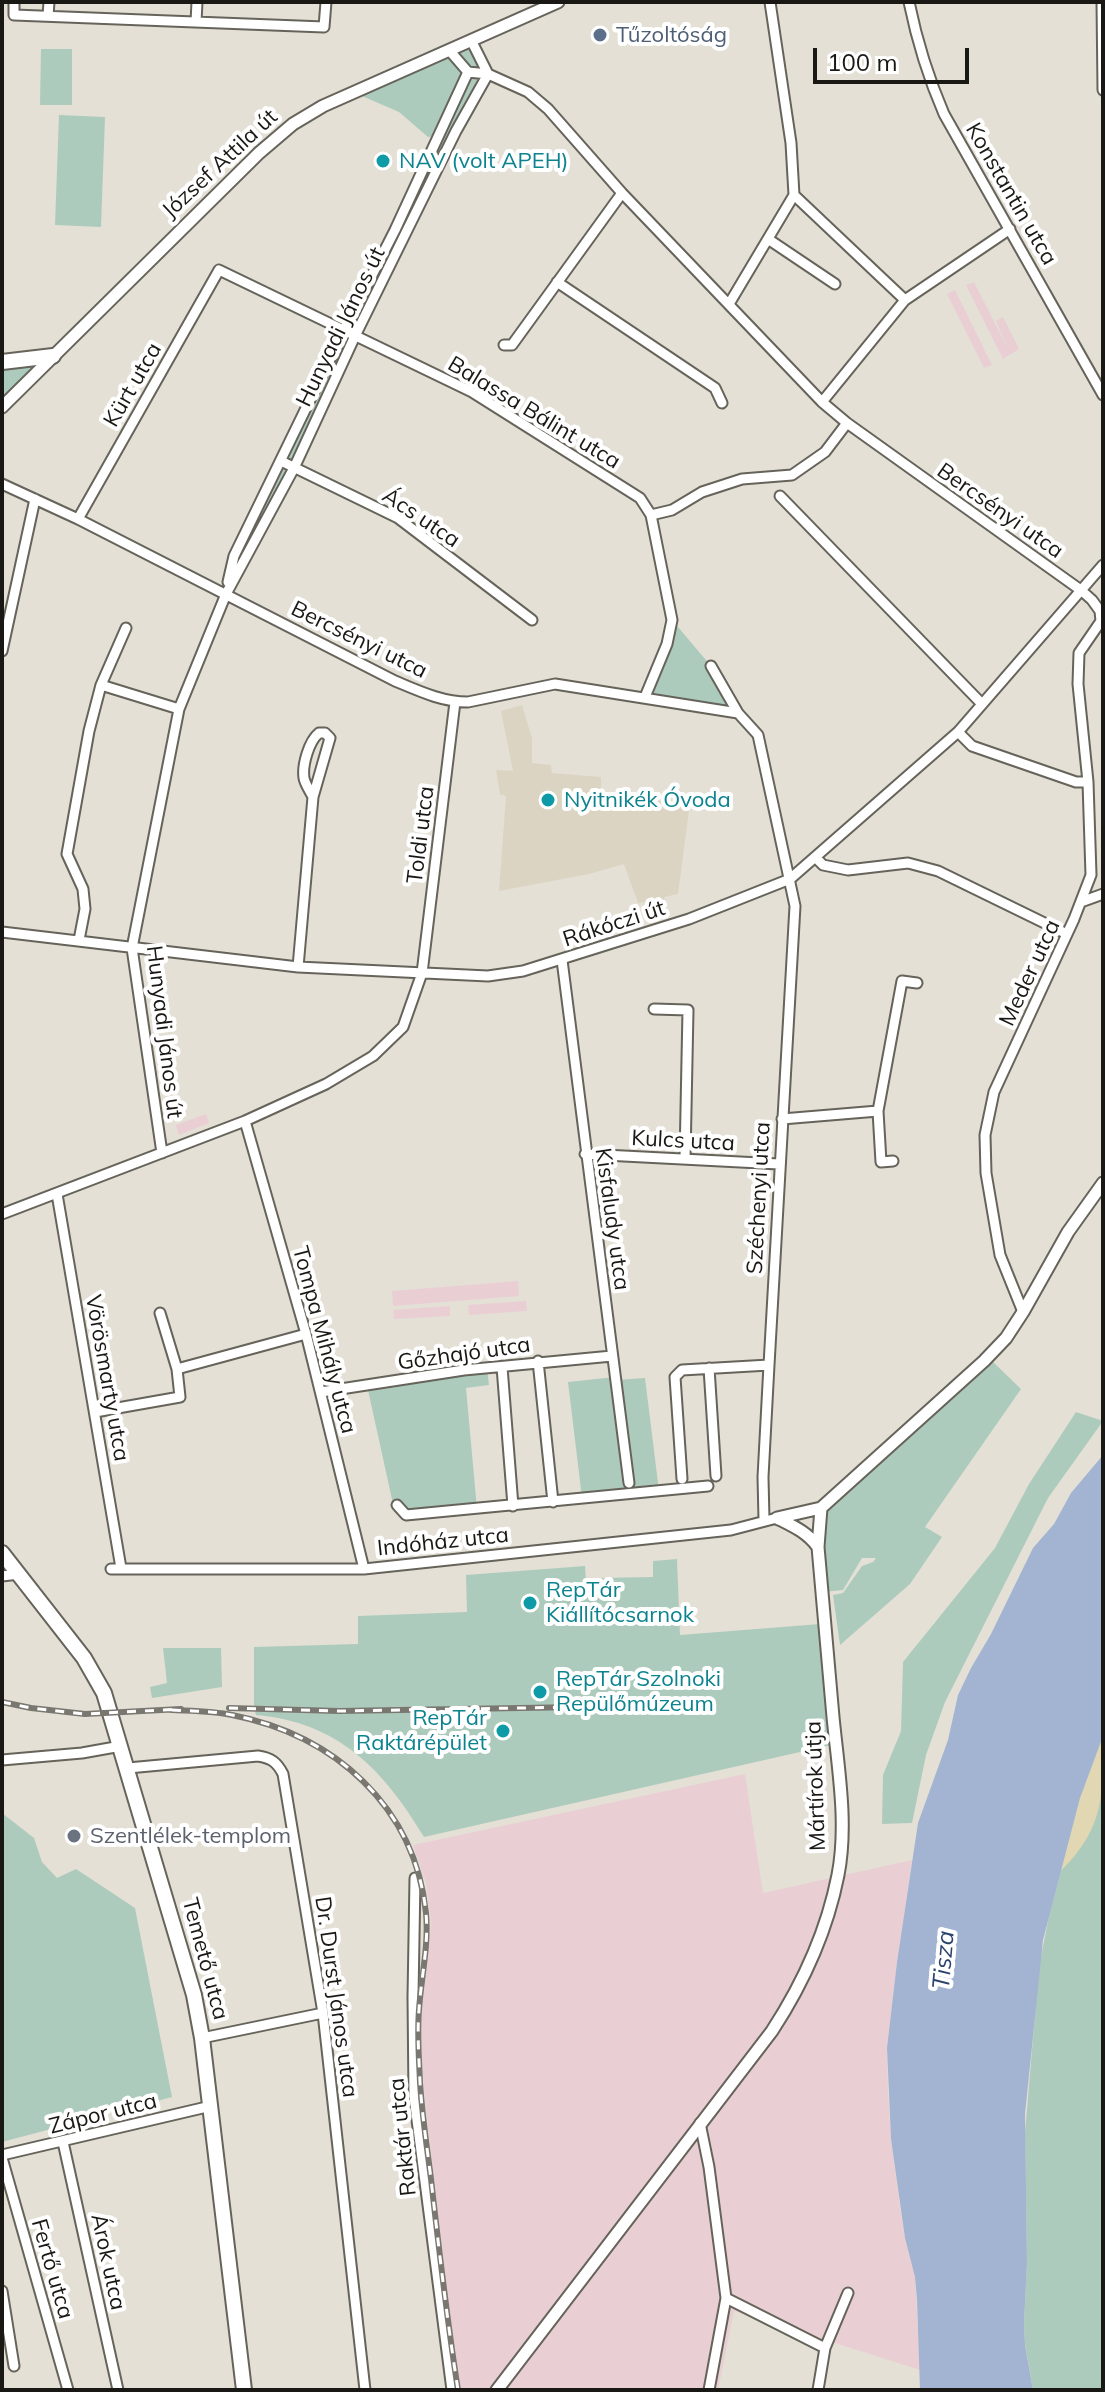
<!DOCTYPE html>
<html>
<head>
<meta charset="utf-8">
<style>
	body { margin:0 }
	#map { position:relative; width:1105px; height:2392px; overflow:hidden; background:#e4e0d6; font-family:Mulish,sans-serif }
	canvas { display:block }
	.frame { position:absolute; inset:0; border:4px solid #191814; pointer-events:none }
	.scale { position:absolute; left:813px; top:48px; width:156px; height:36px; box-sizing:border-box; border:4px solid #191814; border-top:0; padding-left:10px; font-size:24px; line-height:28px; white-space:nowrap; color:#191814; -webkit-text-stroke:6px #fff; paint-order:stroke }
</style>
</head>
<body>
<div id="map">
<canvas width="1105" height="2392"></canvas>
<div class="frame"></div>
<div class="scale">100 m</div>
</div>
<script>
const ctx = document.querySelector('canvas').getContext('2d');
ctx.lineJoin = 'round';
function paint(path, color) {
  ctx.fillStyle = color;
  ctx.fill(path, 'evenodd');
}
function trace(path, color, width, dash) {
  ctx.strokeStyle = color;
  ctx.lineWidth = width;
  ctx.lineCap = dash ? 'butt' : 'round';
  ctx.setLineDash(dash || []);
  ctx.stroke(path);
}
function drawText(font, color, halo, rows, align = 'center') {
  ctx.font = font + ' Mulish,sans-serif';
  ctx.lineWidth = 8;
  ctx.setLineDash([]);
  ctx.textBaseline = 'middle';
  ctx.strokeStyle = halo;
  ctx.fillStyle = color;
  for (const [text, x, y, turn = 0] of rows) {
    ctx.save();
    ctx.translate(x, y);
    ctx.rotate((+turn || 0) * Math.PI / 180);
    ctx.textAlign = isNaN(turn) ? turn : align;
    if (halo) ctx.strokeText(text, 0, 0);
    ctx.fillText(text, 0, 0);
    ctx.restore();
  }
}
paint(new Path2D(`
	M 522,705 L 532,738 L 532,763 L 551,765 L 552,773 L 601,777 L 601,795 L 690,803 L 678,894 L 664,897 L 668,914 L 653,921 L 646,902 L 638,903 L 624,864 L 589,874 L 499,891 L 506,796 L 500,794 L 496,770 L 513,771 L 501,711 Z`), '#dbd4c3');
paint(new Path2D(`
	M 974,282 L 1008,349 L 996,321 L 1003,317 L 1019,349 L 1003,359 L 966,285 Z
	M 955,290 L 992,365 L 984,368 L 947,294 Z
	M 206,1114 L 209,1123 L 179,1135 L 176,1125 Z
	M 518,1281 L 519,1296 L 393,1306 L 392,1291 Z
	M 526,1301 L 527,1311 L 469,1315 L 468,1305 Z
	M 450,1306 L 450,1316 L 394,1319 L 393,1310 Z
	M 745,1774 L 763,1893 L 912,1860 L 897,1962 L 887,2048 L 888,2092 L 891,2139 L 900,2207 L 905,2238 L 915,2277 L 920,2370 L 734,2311 L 718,2390 L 458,2390 L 425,2102 L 419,2023 L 431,1924 L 426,1883 L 413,1845 Z`), '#e9cfd4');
paint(new Path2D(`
	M 471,40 L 488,74 L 226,594 L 234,556 L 437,136 L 428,137 L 399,112 L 355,93 Z
	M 41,49 L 72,49 L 72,105 L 40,105 Z
	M 59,115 L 105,117 L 101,227 L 55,225 Z
	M 53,356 L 2,407 L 2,362 Z
	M 672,620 L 711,666 L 738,713 L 645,697 Z
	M 992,1361 L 1021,1389 L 925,1527 L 942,1537 L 910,1584 L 840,1645 L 833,1595 L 843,1593 L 862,1566 L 873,1562 L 876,1558 L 862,1558 L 843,1590 L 822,1592 L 821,1508 Z
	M 487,1368 L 489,1385 L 466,1388 L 477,1509 L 395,1513 L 368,1390 L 372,1384 Z
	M 615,1377 L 616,1380 L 645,1378 L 659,1491 L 582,1498 L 568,1382 Z
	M 1076,1412 L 1103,1421 L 1048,1498 L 945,1702 L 926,1755 L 912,1823 L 882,1824 L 883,1775 L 901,1731 L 903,1662 L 995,1548 L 1029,1484 Z
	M 677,1559 L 680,1635 L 820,1624 L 831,1745 L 424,1837 C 384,1770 338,1722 256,1715 L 254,1708 L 254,1647 L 358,1644 L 358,1616 L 467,1612 L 466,1575 L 585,1566 L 586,1581 L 597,1578 L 653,1577 L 653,1561 Z
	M 163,1648 L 221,1648 L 222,1687 L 152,1698 L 150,1687 L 167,1683 Z
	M 1103,1736 L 1103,2390 L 1033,2390 L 1025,2344 L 1024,2323 L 1027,2263 L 1025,2133 L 1039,1967 L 1049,1916 L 1080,1798 Z
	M 2,1813 L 34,1838 L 42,1862 L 57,1878 L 76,1869 L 135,1908 L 172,2097 L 2,2142 Z`), '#adcbbc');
paint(new Path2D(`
	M 1103,1736 C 1103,1796 1105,1827 1060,1872 L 1080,1798 Z`), '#e1d7b2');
paint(new Path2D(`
	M 1103,1455 L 1103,1736 L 1080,1798 L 1043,1940 L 1025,2114 L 1027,2264 L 1024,2323 L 1025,2345 L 1033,2390 L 920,2390 L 917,2300 L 915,2277 L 905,2238 L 891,2139 L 887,2048 L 897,1962 L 918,1823 L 948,1740 L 958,1695 L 971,1668 L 991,1634 L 1033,1548 L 1054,1524 L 1071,1493 Z`), '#a3b4d2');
const minor = new Path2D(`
	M 14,2 L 14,15 L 324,27 L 326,2
	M 770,2 L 791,143 L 794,195 L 905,300
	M 909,2 C 917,41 928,77 944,114 L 1103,395
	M 1102,2 L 1103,90
	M 48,16 L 49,2
	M 196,22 L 197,2
	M 471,40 L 488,74
	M 449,50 L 468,72 L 488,74 L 528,92 L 548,109 L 622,193 L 822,402 L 847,423 L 1082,591 L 1092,600 L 1100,611 L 1101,621 L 1079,653 L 1078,684 L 1088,782 L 1091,875 L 1074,919 L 994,1092 L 985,1135 L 986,1173 L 1000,1255 L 1023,1312
	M 768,239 L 835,284
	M 557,282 L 715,388 L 722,403
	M 729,304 L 794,195
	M 504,345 L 512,345 L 622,193
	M 822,402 L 905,300 L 1010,229
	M 281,461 L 398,518 L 532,620
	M 2,484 L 78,519 L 395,681 C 419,691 442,702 468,702 L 555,684 L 738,713
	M 780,496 L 982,704
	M 651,515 L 672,510 L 702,492 L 742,479 L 792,475 L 825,452 L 847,423
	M 78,519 L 219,270 L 472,392 L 640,498 L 651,515 L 672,620 L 667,644 L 645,697
	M 228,582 L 234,556 L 344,330 L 395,230 L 468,72
	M 2,651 L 35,499
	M 711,666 L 738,713 L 758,735 L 795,906 L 769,1365 L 763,1477 L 764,1520
	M 101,685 L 179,709
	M 958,732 L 972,746 L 1076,782 L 1088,782
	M 815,857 L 823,865 L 848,870 L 908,863 L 938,871 L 1067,934
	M 1081,902 L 1103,894
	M 2,932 L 298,967 L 488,976 L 523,971 L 689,919 L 790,879 L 958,732 L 1103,565
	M 79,940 L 85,909 L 83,889 L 67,854 L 89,731 L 101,685 L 126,628
	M 562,960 L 629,1483
	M 298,967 L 313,797 L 330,738 L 325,733 L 319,733 C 309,741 302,765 304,778 C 305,784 310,791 313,797
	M 654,1009 L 688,1010 L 685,1159
	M 782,1119 L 878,1111
	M 245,1121 L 306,1334 L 364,1569
	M 162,1153 L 132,948 L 179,709 L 226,594 L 294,468 L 355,336 L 456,131 L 488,74
	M 585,1154 L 779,1164
	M 893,1161 L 881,1162 L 878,1111 L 902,981 L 917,983
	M 57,1194 L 121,1568
	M 2,1214 L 245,1121 L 326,1084 L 373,1056 L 403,1027 L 422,973 L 455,702
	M 160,1313 L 177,1369
	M 538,1361 L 553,1502
	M 502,1367 L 513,1506
	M 709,1368 L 716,1476
	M 321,1392 L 464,1370 L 612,1356
	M 95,1412 L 180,1397 L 177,1369 L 306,1334
	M 682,1479 L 675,1377 L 682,1370 L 769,1365
	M 397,1505 L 406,1515 L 708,1486
	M 111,1569 L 364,1569 L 731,1530 L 777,1518
	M 2,1576 L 19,1574
	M 2,1760 L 82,1753 L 121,1746
	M 128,1768 L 258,1756 C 271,1758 277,1762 283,1774 L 323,2013 L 365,2390
	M 415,1878 L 413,1997 L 414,2097 L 452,2390
	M 202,2038 L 323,2013
	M 700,2123 L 709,2167 L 726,2298 L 709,2390
	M 63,2142 L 118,2390
	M 2,2155 L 211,2106
	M 2,2158 L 68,2390
	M 2,2291 L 14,2366
	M 726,2298 L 825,2348
	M 818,2390 L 825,2348 L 848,2293`);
const tertiary = new Path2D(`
	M 2,407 L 259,153 L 293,124 L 323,106 L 558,2
	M 777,1518 C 793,1526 807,1532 818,1547
	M 777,1518 L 821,1508
	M 497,2390 L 772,2031 C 804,1982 827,1931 838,1875 C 848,1824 838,1768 833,1717 C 828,1660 823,1603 818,1547 L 821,1508 L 984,1361 L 1006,1338 L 1023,1312 L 1068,1232 L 1103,1183`);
const primary = new Path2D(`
	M 2,362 L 53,356
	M 2,1553 L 84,1658 L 104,1693 L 194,1995 L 202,2038 L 244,2390`);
trace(minor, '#66635a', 13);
trace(tertiary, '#66635a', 15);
trace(primary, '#66635a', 18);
trace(minor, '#fff', 9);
trace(tertiary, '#fff', 11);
trace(primary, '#fff', 14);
const rail = new Path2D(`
	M 2,1702 L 31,1708 L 85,1714 L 181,1709
	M 229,1708 L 339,1711 L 581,1707
	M 172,1710 C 192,1711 213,1711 232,1715 C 334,1735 415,1806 426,1913 C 429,1945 421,1978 419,2010 C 417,2034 419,2058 420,2082 C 422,2115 427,2147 431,2179 C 439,2250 447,2320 458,2390`);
trace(rail, '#797770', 6);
trace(rail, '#fff', 3, [9]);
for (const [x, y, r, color] of [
	[600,35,8,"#5c6f8a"],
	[383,161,8,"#0f9aa8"],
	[548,800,8,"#0f9aa8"],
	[530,1603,8,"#0f9aa8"],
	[540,1692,8,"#0f9aa8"],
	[503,1731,8,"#0f9aa8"],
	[74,1836,8,"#6b7280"]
]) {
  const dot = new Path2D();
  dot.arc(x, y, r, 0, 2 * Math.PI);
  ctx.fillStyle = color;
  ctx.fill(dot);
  trace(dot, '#fff', 3);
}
drawText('22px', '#4e5e75', '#fff', [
	["Tűzoltóság",616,35]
], 'left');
drawText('22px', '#0d838f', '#fff', [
	["NAV (volt APEH)",399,161],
	["Nyitnikék Óvoda",564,800],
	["RepTár",546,1590],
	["Kiállítócsarnok",546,1615],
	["RepTár Szolnoki",556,1679],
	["Repülőmúzeum",556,1704],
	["RepTár",487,1718,"right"],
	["Raktárépület",487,1743,"right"]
], 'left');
drawText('22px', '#191814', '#fff', [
	["József Attila út",220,164,-43],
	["Konstantin utca",1011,194,60],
	["Hunyadi János út",341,327,-64],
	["Kürt utca",133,385,-60],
	["Balassa Bálint utca",534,413,31],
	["Bercsényi utca",1000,511,35],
	["Ács utca",421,518,34],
	["Bercsényi utca",359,640,26],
	["Toldi utca",421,835,-83],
	["Rákóczi út",614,924,-18],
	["Meder utca",1030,973,-65],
	["Hunyadi János út",164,1032,83],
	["Kulcs utca",683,1141,3],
	["Széchenyi utca",759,1198,-87],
	["Kisfaludy utca",612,1219,82],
	["Tompa Mihály utca",324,1340,75],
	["Gőzhajó utca",464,1354,-8],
	["Vörösmarty utca",107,1378,80],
	["Indóház utca",443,1542,-6],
	["Mártírok útja",816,1786,-92],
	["Temető utca",205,1959,75],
	["Dr. Durst János utca",336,1997,82],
	["Zápor utca",103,2114,-14],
	["Raktár utca",403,2137,-96],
	["Árok utca",108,2262,78],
	["Fertő utca",52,2269,74]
]);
drawText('22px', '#5b616d', '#fff', [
	["Szentlélek-templom",90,1836]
], 'left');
drawText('italic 24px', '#2b426b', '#fff', [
	["Tisza",944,1960,-85]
]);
</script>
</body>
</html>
